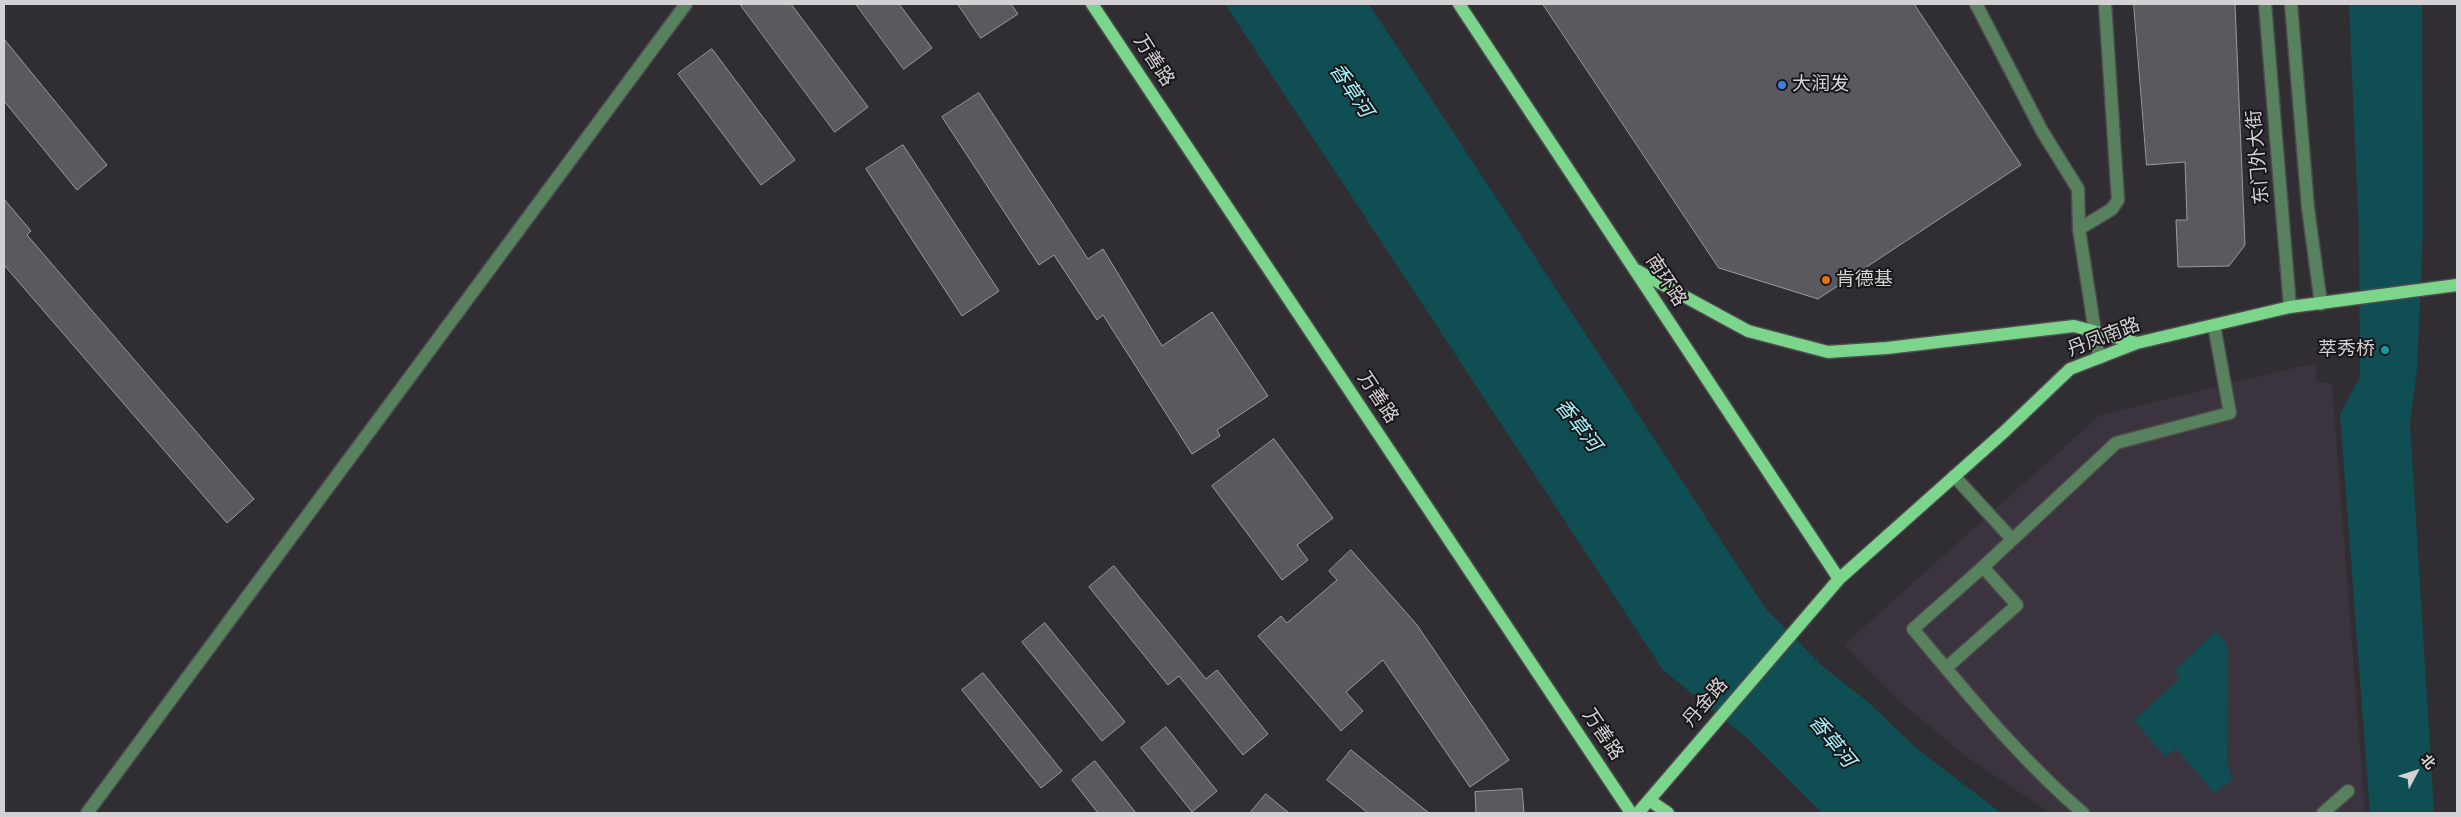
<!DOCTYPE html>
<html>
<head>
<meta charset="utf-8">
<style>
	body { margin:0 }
	#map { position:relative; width:2461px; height:817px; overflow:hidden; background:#302e32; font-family:"Sofia Sans Condensed","Noto Sans SC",sans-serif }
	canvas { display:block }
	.frame { position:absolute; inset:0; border:5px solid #d3d1d4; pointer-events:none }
	.north { position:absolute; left:2391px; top:747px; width:50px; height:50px; -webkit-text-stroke:4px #181618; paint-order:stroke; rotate:50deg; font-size:14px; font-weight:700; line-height:20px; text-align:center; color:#d3d1d4 }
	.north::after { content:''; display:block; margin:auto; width:18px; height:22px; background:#d3d1d4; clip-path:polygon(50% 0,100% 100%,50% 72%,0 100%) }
</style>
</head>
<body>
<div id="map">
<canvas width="2461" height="817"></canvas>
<div class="frame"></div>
<div class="north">北</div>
</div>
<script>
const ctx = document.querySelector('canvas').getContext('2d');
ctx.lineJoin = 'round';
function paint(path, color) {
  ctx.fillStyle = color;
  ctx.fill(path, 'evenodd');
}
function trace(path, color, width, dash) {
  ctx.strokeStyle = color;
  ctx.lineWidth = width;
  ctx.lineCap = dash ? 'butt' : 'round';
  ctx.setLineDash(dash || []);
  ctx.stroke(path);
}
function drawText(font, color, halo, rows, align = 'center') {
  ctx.font = font + ' "Sofia Sans Condensed","Noto Sans SC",sans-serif';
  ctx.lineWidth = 4;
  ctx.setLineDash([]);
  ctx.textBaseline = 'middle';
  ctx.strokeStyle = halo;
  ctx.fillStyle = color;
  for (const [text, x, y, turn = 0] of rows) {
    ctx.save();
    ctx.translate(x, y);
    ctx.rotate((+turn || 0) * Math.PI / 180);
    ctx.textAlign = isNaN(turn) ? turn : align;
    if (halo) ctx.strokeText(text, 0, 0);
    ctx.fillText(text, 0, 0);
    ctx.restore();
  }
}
paint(new Path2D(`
	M 2315,363 L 2317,382 L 2332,383 L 2365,813 L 2051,813 L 1967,757 L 1899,701 L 1844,645 L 2100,415 Z`), '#3b343e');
paint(new Path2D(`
	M 1225,4 L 1369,4 L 1766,609 L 1822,666 L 1867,701 L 1916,748 L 2001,813 L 1822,813 L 1748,739 L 1663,670 Z
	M 2349,4 L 2422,4 L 2423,228 L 2417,369 L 2410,423 L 2434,813 L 2370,813 L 2340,414 L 2360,377 L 2359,236 Z
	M 2216,631 L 2228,646 L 2227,763 L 2232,780 L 2214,793 L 2176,748 L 2165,757 L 2134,720 L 2180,678 L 2174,671 Z`), '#0f4f54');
const building = new Path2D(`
	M 740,4 L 791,4 L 868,107 L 835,132 Z
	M 856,4 L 899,4 L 932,48 L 904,69 Z
	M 958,4 L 1011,4 L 1018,14 L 981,38 Z
	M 1543,4 L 1914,4 L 2021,165 L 1818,299 L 1719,268 Z
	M 2134,4 L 2235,4 L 2245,245 L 2229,266 L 2178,267 L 2176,220 L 2187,220 L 2185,162 L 2147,165 Z
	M 4,39 L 107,165 L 77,190 L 4,101 Z
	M 712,49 L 795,160 L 761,185 L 678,74 Z
	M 979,93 L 1088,259 L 1103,249 L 1162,346 L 1212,312 L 1268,396 L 1217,430 L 1220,436 L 1192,454 L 1103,315 L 1097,320 L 1054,255 L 1039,265 L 942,117 Z
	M 903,145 L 999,291 L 962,316 L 866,169 Z
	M 4,199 L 31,231 L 27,235 L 254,499 L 227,523 L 4,265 Z
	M 1274,439 L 1333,518 L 1297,545 L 1308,560 L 1282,580 L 1212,486 Z
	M 1351,550 L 1417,625 L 1509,760 L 1470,787 L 1383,660 L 1346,692 L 1363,711 L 1341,731 L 1258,636 L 1281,616 L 1287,623 L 1337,580 L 1329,571 Z
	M 1114,566 L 1206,679 L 1217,670 L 1268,734 L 1243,755 L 1179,676 L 1168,685 L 1089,587 Z
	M 1045,623 L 1125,722 L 1102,741 L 1022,642 Z
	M 983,673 L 1062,771 L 1041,788 L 962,690 Z
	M 1166,727 L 1217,791 L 1192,812 L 1141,748 Z
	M 1351,750 L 1429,813 L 1368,813 L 1327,780 Z
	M 1095,761 L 1136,813 L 1098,813 L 1072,780 Z
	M 1522,789 L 1524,813 L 1476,813 L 1475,792 Z
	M 1266,794 L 1289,813 L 1250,813 Z`);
paint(building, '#59595e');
trace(building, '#9a9aa0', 1);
const minor = new Path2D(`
	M 1976,4 L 2042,131 L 2078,189 L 2079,229 L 2099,358
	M 2265,4 L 2290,307
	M 2291,4 L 2308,208 L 2321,304
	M 2079,229 L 2112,209 L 2118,200 L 2105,4
	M 1954,476 L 2012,539
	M 1946,668 L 2017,605 L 1983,567
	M 87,813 L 686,4
	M 2083,813 C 2019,758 1967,693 1913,629 L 1983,567 L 2116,443 L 2230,413 L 2214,325
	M 2323,813 L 2348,791`);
const major = new Path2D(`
	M 1092,4 L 1631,813
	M 1459,4 L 1839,579
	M 1636,270 L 1748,331 L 1828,352 L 1887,348 L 2074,326 L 2137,343
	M 1649,800 L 1668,813
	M 1638,813 L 1839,579 L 2004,432 L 2070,369 L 2137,343 L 2290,307 L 2457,285`);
trace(minor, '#4d4b4f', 15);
trace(major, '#4d4b4f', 15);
trace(minor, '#58825e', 12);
trace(major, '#7bd68b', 12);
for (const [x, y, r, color] of [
	[1782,85,5,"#3f7fe0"],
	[1826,280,5,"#e8710a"],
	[2385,350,5,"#0f9aa8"]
]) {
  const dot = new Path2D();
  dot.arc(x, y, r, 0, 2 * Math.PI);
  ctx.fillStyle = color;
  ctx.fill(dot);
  trace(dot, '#181618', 2);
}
drawText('19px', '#d3d1d4', '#181618', [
	["万善路",1153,61,57],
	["东门外大街",2259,157,-95],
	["南环路",1665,281,57],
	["丹凤南路",2104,338,-21],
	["万善路",1377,398,56],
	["丹金路",1706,703,-49],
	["万善路",1602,735,56]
]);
drawText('19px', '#d3d1d4', '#181618', [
	["大润发",1792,85],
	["肯德基",1836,280],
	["萃秀桥",2375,350,"right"]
], 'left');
drawText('italic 20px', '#a4f4fd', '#181618', [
	["香草河",1350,91,56],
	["香草河",1577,426,52],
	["香草河",1831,742,51]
]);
</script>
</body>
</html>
